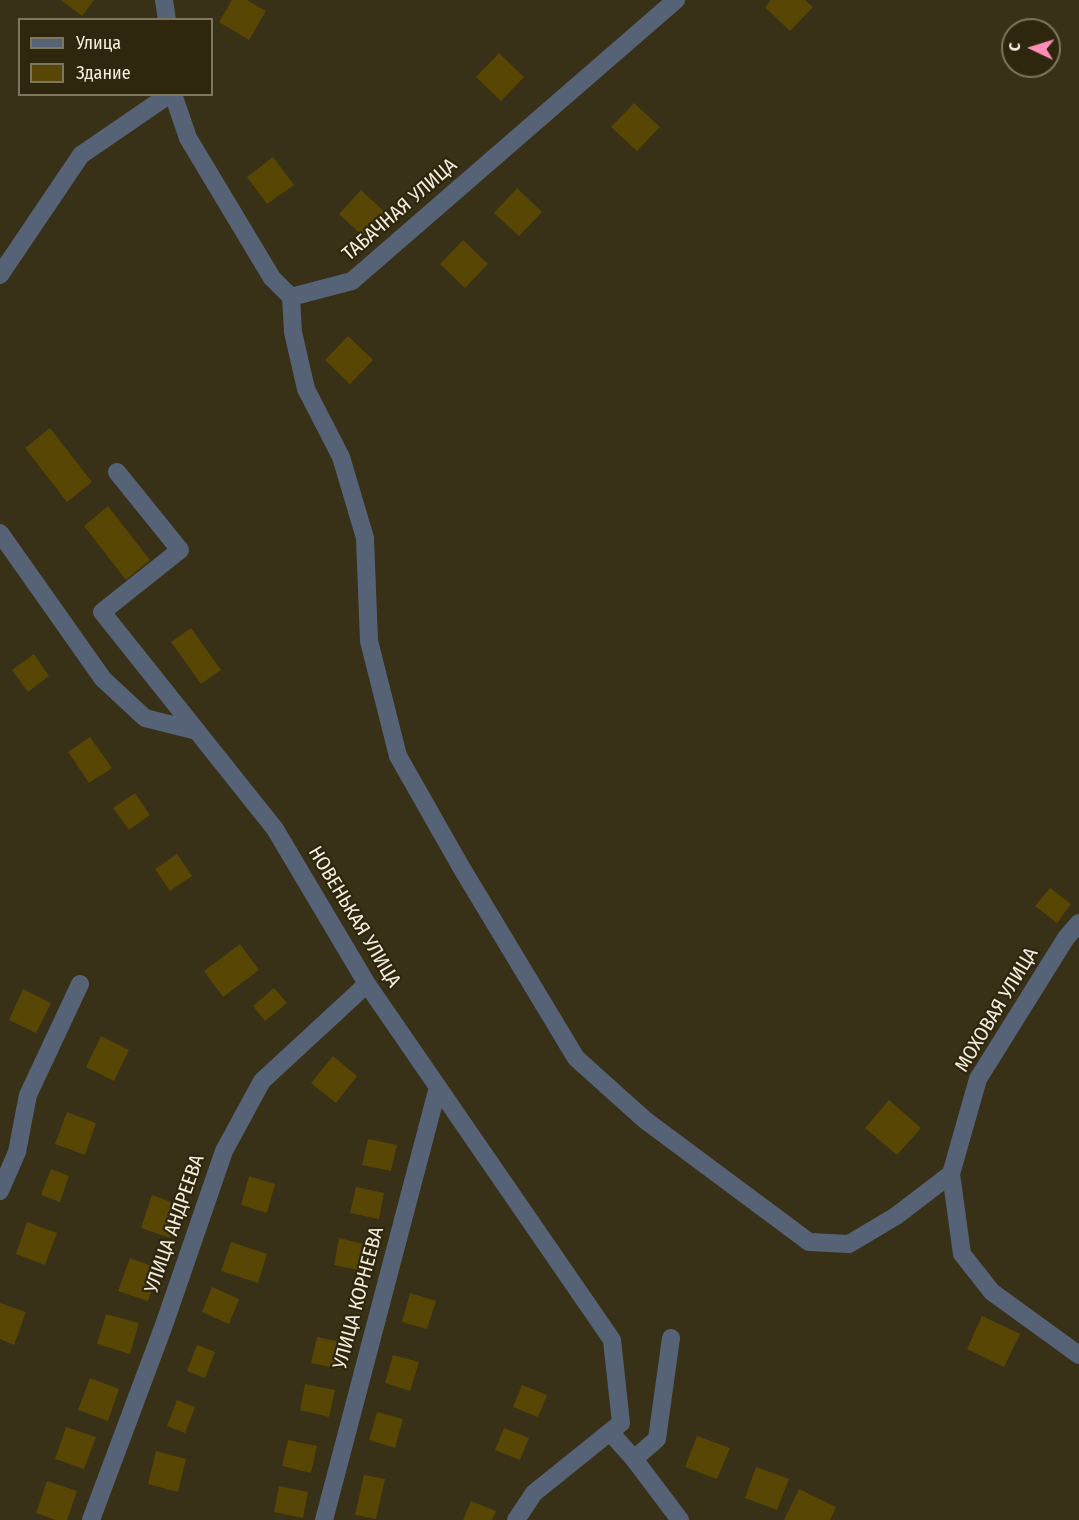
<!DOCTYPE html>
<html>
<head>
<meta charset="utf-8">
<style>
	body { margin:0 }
	#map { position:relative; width:1079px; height:1520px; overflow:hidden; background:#383017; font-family:"Fira Sans Condensed",sans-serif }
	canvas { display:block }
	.legend { position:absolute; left:18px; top:18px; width:195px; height:78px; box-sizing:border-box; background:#2e260d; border:2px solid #7d7661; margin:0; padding:8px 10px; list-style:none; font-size:18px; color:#f3eee0 }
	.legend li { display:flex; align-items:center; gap:12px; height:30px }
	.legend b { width:30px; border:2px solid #7d7661 }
	.north { position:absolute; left:1001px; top:18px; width:60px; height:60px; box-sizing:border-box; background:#2e260d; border:2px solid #7d7661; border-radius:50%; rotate:274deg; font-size:16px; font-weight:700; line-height:24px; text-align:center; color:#f3eee0 }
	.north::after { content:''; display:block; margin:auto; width:21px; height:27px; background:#ff8eba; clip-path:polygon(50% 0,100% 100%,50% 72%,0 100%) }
</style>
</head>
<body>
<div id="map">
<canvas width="1079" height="1520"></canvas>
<ul class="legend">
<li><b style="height:8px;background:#566377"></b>Улица</li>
<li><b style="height:16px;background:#584604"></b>Здание</li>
</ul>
<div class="north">С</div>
</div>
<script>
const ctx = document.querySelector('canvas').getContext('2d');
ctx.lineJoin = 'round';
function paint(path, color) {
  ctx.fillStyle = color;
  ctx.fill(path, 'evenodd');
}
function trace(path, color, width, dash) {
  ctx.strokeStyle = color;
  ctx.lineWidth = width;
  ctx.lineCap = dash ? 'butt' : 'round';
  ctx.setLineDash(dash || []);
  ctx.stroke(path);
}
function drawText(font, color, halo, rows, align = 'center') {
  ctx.font = font + ' "Fira Sans Condensed",sans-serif';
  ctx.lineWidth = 4.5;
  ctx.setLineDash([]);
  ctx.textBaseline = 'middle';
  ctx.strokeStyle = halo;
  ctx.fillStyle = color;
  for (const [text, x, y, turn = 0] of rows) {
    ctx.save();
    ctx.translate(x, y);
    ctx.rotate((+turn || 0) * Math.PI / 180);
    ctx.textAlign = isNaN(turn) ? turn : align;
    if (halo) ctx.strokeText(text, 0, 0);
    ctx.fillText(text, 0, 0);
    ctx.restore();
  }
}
paint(new Path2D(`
	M 61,0 L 94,0 L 82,16 Z
	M 232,0 L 247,0 L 266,11 L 249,40 L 219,22 Z
	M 771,0 L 805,0 L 813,7 L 790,31 L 765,7 Z
	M 499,53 L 524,77 L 501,101 L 476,77 Z
	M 634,103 L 660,127 L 637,151 L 611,127 Z
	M 273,157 L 294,185 L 267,204 L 247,177 Z
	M 517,188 L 542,212 L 519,236 L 494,213 Z
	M 361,190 L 386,213 L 364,237 L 339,214 Z
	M 463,240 L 488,264 L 465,288 L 440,264 Z
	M 348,336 L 373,360 L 350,384 L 325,360 Z
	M 50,428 L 92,482 L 67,502 L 25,448 Z
	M 108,506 L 150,560 L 126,580 L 84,526 Z
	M 191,628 L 221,670 L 201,684 L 171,642 Z
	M 34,654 L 49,676 L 28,692 L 12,670 Z
	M 90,737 L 112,768 L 89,783 L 68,752 Z
	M 135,793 L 150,815 L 129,830 L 113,808 Z
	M 177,854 L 192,876 L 170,891 L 155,869 Z
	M 1050,888 L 1071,904 L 1057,923 L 1035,906 Z
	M 240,944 L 259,970 L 223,997 L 204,971 Z
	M 274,988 L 287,1003 L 265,1021 L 253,1006 Z
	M 23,989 L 51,1003 L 36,1033 L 9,1020 Z
	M 101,1036 L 129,1050 L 114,1081 L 86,1067 Z
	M 333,1056 L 357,1076 L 336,1103 L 311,1083 Z
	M 889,1100 L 921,1128 L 897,1155 L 865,1128 Z
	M 67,1112 L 96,1123 L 85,1155 L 55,1144 Z
	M 368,1139 L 397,1145 L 391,1171 L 362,1165 Z
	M 51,1169 L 69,1176 L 60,1202 L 41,1195 Z
	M 249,1176 L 275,1184 L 267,1213 L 241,1205 Z
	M 356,1187 L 384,1193 L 379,1219 L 350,1213 Z
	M 152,1195 L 182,1206 L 170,1238 L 141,1228 Z
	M 27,1222 L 57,1233 L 45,1265 L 16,1254 Z
	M 339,1238 L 368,1245 L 363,1271 L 334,1265 Z
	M 231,1242 L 267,1254 L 258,1283 L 221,1271 Z
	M 130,1258 L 159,1269 L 148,1301 L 118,1291 Z
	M 212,1287 L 239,1299 L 229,1324 L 202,1312 Z
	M 410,1293 L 436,1301 L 427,1329 L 402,1322 Z
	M 0,1303 L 26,1312 L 14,1345 L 0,1339 Z
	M 106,1314 L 139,1323 L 130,1354 L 97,1344 Z
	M 982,1316 L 1020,1334 L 1004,1367 L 967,1349 Z
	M 317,1337 L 346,1343 L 340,1369 L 311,1363 Z
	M 197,1345 L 215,1352 L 205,1378 L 187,1371 Z
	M 393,1355 L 419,1362 L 410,1391 L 385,1383 Z
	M 90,1378 L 119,1389 L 108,1421 L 78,1410 Z
	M 305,1384 L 335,1390 L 329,1417 L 300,1410 Z
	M 522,1385 L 547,1395 L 538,1417 L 513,1407 Z
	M 177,1400 L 195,1407 L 185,1433 L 167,1426 Z
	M 377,1412 L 403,1419 L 395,1448 L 369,1440 Z
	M 66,1427 L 96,1437 L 84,1469 L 55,1459 Z
	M 504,1428 L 529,1438 L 520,1460 L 495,1450 Z
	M 697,1436 L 730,1448 L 717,1479 L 685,1467 Z
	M 288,1440 L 317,1446 L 311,1473 L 282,1466 Z
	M 156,1451 L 186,1459 L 178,1492 L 148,1484 Z
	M 756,1467 L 789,1479 L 777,1510 L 745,1498 Z
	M 364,1475 L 385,1479 L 376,1519 L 355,1515 Z
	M 47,1481 L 77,1491 L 67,1520 L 56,1520 L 36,1513 Z
	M 279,1486 L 308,1492 L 303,1518 L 274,1512 Z
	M 799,1489 L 836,1507 L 830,1520 L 784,1520 Z
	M 471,1501 L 496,1511 L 492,1520 L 463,1520 Z`), '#584604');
trace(new Path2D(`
	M 164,0 L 167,20
	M 173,94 L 188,138 L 272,278 L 291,297 L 352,281 L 676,0
	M 0,275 L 81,155 L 170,94
	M 291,297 L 293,332 L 306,389 L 341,457 L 365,538 L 369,641 L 398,756 L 461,867 L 576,1058 L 645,1120 L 809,1242 L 849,1244 L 896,1216 L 951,1174
	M 117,472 L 180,550 L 102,612 L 275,829 L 367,984 L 612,1340 L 621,1423 L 534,1493 L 516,1520
	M 0,533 L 103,679 L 145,718 L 197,731
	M 1079,923 L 1066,938 L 978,1079 L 951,1174 L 962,1254 L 992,1292 L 1079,1355
	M 0,1191 L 17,1152 L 28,1095 L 80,984
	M 610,1432 L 634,1459 L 680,1520
	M 634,1459 L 657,1439 L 671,1338
	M 91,1520 L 164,1325 L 224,1151 L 262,1081 L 367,984
	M 324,1520 L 438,1087`), '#566377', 18);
drawText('20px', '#f3eee0', '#2e260d', [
	["ТАБАЧНАЯ УЛИЦА",400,210,-41],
	["НОВЕНЬКАЯ УЛИЦА",354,917,59],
	["МОХОВАЯ УЛИЦА",997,1010,-59],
	["УЛИЦА АНДРЕЕВА",175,1224,-71],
	["УЛИЦА КОРНЕЕВА",359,1298,-75]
]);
</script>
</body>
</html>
